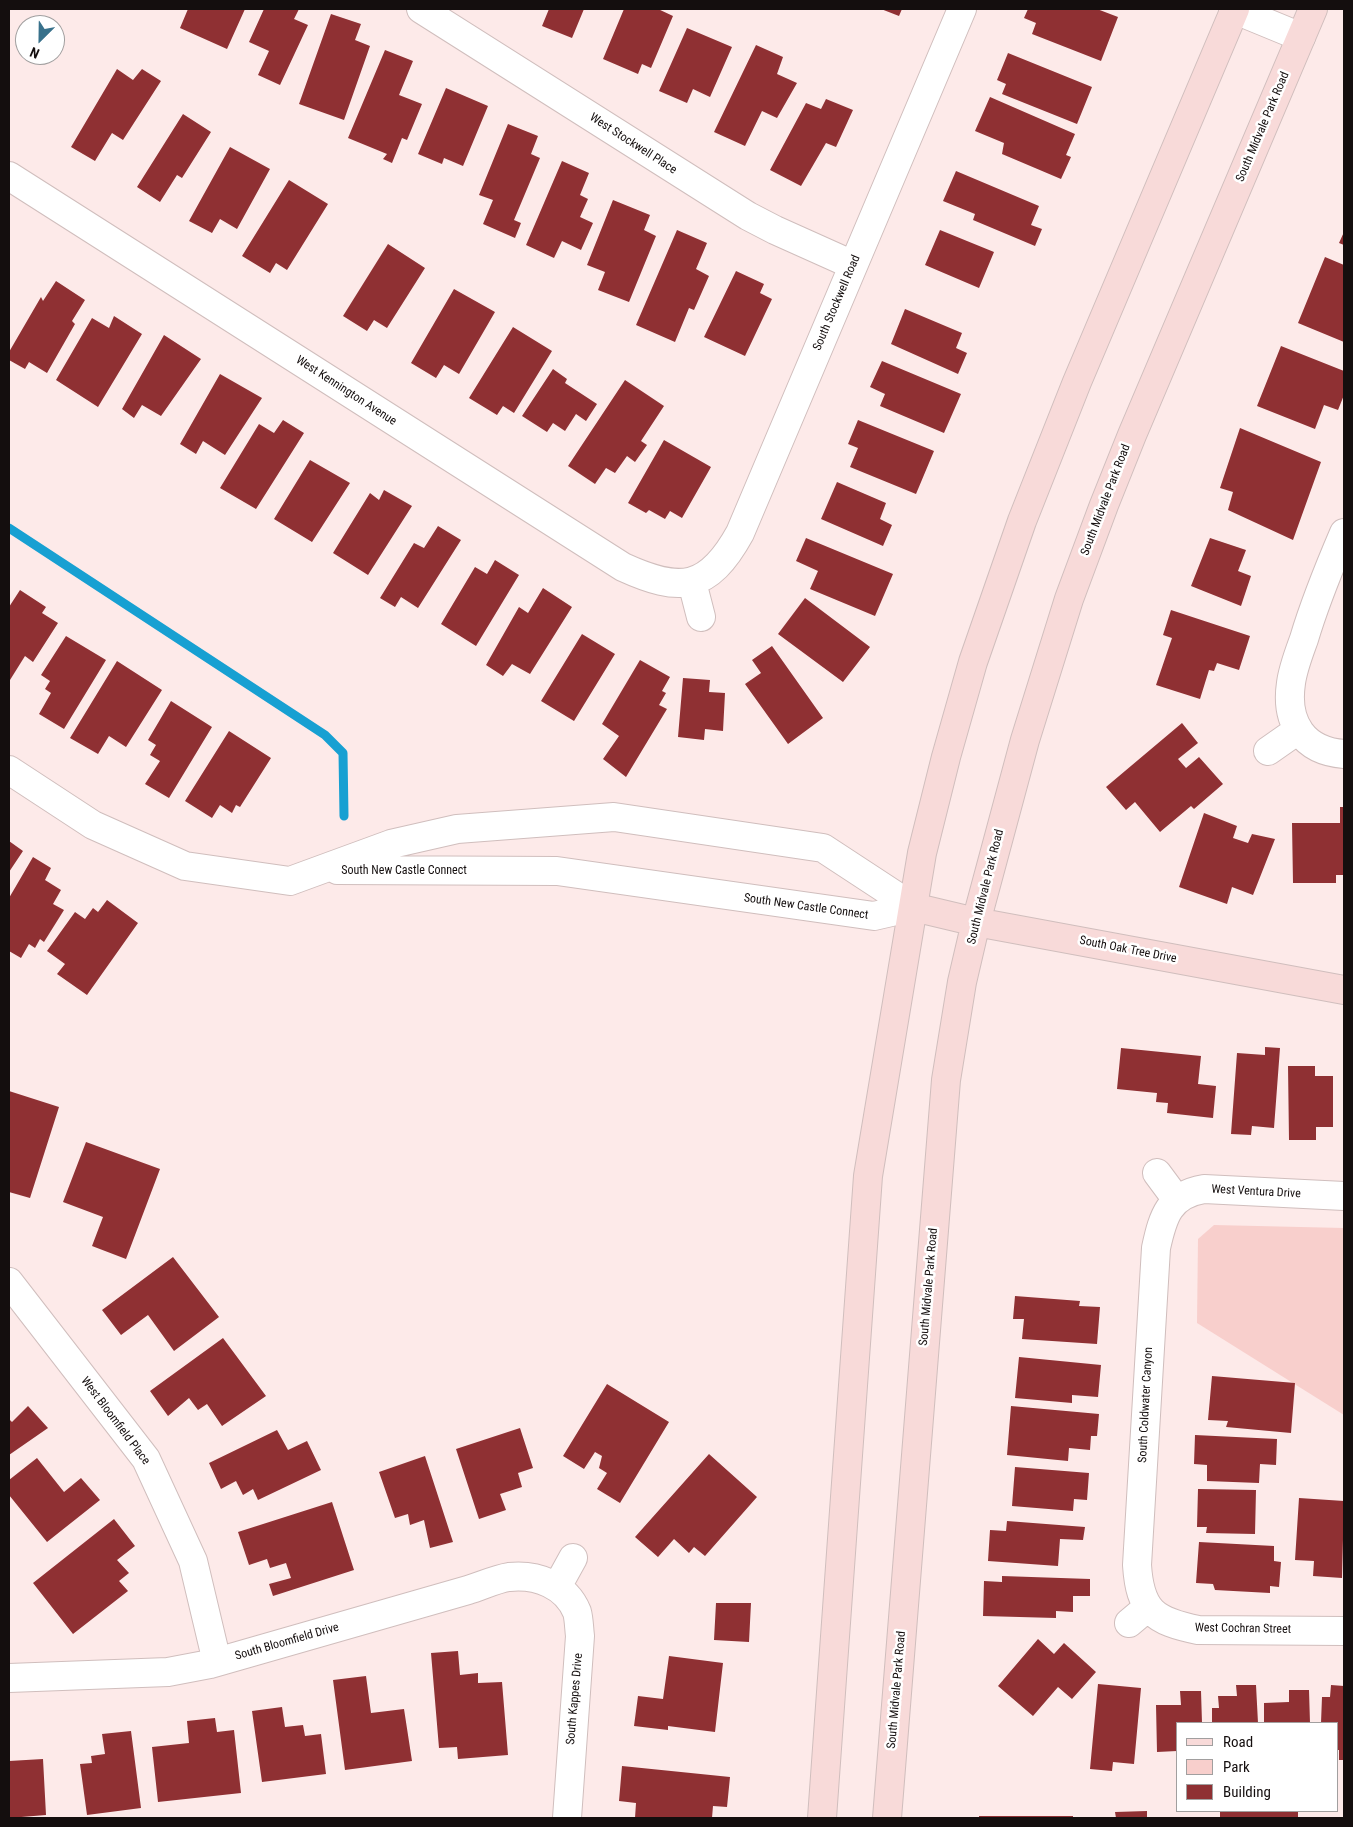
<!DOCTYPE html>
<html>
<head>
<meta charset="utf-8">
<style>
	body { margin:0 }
	#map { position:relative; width:1353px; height:1827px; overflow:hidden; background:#fdeae9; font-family:"Roboto Condensed",sans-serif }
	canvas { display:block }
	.frame { position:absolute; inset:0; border:10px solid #140e0e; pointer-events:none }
	.legend { position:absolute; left:1176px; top:1722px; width:162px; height:90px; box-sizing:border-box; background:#fff; border:1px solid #a19f9f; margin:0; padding:6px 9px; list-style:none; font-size:15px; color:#140e0e }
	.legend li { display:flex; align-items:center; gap:10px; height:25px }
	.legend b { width:25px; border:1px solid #a19f9f }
	.north { position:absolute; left:15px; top:15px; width:50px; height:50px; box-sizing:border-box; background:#fff; border:1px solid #a19f9f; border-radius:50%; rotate:203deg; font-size:14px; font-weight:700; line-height:20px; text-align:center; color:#140e0e }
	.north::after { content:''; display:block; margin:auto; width:18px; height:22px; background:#38718b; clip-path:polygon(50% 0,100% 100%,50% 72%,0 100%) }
</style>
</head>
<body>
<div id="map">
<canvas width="1353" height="1827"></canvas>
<div class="frame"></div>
<ul class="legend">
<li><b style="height:6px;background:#f8dad9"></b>Road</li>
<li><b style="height:14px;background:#f8cfcc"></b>Park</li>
<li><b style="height:14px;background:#8f3033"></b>Building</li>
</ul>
<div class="north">N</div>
</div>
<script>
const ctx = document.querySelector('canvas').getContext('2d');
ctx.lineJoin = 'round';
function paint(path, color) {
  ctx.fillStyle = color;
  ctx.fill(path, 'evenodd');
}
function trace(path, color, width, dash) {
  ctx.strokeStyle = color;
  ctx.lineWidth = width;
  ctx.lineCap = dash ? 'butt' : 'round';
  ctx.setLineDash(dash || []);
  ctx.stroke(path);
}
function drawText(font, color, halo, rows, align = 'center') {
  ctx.font = font + ' "Roboto Condensed",sans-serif';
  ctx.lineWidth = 5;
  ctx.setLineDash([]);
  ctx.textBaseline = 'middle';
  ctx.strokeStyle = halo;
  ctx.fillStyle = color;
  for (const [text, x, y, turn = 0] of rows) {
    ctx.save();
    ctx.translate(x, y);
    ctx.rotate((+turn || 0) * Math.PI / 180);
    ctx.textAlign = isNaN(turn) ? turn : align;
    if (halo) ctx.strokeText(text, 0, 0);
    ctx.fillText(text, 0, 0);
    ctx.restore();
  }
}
paint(new Path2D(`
	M 1214,1225 L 1344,1228 L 1344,1415 L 1197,1323 L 1198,1239 Z`), '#f8cfcc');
trace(new Path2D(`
	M 9,528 L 325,735 L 343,753 L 344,816`), '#17a0d2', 9);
paint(new Path2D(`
	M 188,9 L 245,9 L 227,49 L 180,28 Z
	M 264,9 L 299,9 L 294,19 L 308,25 L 280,85 L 258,75 L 269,51 L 249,42 Z
	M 549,9 L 584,9 L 572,38 L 542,26 Z
	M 624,9 L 658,9 L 673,16 L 651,68 L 642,64 L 638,74 L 603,59 Z
	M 881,9 L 902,9 L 899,16 Z
	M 1028,9 L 1097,9 L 1118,17 L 1101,61 L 1032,34 L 1036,23 L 1024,18 Z
	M 331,14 L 361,24 L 355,40 L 370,46 L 344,120 L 299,104 Z
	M 687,28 L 732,47 L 710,97 L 693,89 L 687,103 L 659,91 Z
	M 756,45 L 783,57 L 777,74 L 797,83 L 777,118 L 762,111 L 745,146 L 714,132 Z
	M 385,50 L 413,61 L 399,95 L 422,104 L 407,140 L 402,138 L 392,163 L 383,159 L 387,154 L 348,138 Z
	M 1008,53 L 1092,87 L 1077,124 L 1002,94 L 1006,84 L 997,80 Z
	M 117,69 L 133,80 L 142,69 L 161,81 L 123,140 L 112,133 L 95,161 L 71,147 Z
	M 446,88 L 488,106 L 463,166 L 444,158 L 442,164 L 418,154 Z
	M 990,97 L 1075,134 L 1066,155 L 1071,157 L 1061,179 L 1002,154 L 1004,143 L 975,131 Z
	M 826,99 L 853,110 L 836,147 L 826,143 L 801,186 L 770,170 L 806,103 L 821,109 Z
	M 183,114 L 211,132 L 182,178 L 177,175 L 160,202 L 137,187 Z
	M 508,124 L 538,136 L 531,154 L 540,158 L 514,220 L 521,223 L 515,238 L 483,224 L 493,200 L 479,195 Z
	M 230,147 L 270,169 L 237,229 L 220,219 L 212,233 L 189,221 Z
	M 562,161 L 589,173 L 580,195 L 588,199 L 580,217 L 593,223 L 581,250 L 562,241 L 554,258 L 526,245 Z
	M 956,171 L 1039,206 L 1031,225 L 1042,229 L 1035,246 L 973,220 L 975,214 L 943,201 Z
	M 289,180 L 328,204 L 287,270 L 276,263 L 270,273 L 242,256 Z
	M 613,200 L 650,215 L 644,230 L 656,236 L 629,302 L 598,290 L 605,272 L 587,265 Z
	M 677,230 L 707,243 L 696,269 L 709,276 L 694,310 L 689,308 L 675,342 L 636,325 Z
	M 940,230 L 994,252 L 979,288 L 925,265 Z
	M 1344,232 L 1344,245 L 1339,243 Z
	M 388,244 L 425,268 L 387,328 L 374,320 L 367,331 L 343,316 Z
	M 1325,257 L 1344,265 L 1344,342 L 1298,323 Z
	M 736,271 L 764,284 L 760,293 L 772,299 L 745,356 L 704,337 Z
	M 56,281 L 85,300 L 72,321 L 75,324 L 47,373 L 29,362 L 25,369 L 9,360 L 9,352 L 41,297 L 43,301 Z
	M 454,289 L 495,312 L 459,374 L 444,365 L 436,378 L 411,363 Z
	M 905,309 L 962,333 L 956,348 L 967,353 L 958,374 L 891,344 Z
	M 114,316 L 142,334 L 98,407 L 56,380 L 92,318 L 109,328 Z
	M 513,327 L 552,351 L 514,413 L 503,406 L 497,415 L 469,398 Z
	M 164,335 L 201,359 L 161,416 L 142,405 L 134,418 L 122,409 Z
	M 1281,346 L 1344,371 L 1344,395 L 1338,410 L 1324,405 L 1315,429 L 1257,406 Z
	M 882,361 L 961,394 L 944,433 L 880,406 L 885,394 L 870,387 Z
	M 553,369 L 567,379 L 565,383 L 597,404 L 586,421 L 576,414 L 565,431 L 553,423 L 547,432 L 522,416 Z
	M 220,374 L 262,398 L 225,455 L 203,441 L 196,454 L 180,444 Z
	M 625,380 L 664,406 L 641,441 L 647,445 L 635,462 L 627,456 L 615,473 L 606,468 L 595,484 L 568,466 Z
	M 283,420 L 304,433 L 256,509 L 220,488 L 259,424 L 274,433 Z
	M 858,420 L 934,451 L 916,494 L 850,467 L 858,448 L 848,444 Z
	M 1240,428 L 1321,462 L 1293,540 L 1228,510 L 1233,492 L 1220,488 Z
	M 664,440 L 711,467 L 682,518 L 670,511 L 665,519 L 649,510 L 646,513 L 628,503 Z
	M 310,460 L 350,483 L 312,542 L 274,519 Z
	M 837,482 L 886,503 L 880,519 L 892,525 L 883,546 L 821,519 Z
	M 384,490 L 412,506 L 368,575 L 333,553 L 370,493 L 379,500 Z
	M 438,526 L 461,540 L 418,608 L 401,597 L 395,607 L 380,598 L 414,543 L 424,548 Z
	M 806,538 L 893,574 L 875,616 L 810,589 L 818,571 L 796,561 Z
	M 1210,538 L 1246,550 L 1238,571 L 1251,576 L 1241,606 L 1191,586 Z
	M 495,560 L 519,575 L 476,646 L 441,624 L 475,567 L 487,574 Z
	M 543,588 L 572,607 L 530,674 L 512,664 L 503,676 L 486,665 L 519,607 L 528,613 Z
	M 20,590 L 46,607 L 42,613 L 58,623 L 33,662 L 25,656 L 10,680 L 9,679 L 9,607 Z
	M 805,598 L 870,647 L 843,682 L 778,634 Z
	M 1171,610 L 1250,636 L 1239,670 L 1217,663 L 1214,671 L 1209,670 L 1200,699 L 1156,685 L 1172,638 L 1163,635 Z
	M 582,634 L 615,654 L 574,721 L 541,701 Z
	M 66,636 L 106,660 L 64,729 L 39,714 L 51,693 L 45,689 L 50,681 L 41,675 Z
	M 772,646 L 823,718 L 788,744 L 745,684 L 761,673 L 752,660 Z
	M 640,660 L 670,677 L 662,691 L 666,693 L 659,705 L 667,709 L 626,777 L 603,759 L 619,736 L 602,724 Z
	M 117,661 L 162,690 L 126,747 L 109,736 L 98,754 L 70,738 Z
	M 683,678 L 710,680 L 709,692 L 725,693 L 723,731 L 705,729 L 704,740 L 678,737 Z
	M 171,701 L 212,727 L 169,798 L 145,784 L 160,761 L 150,755 L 156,745 L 148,740 Z
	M 1182,723 L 1198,743 L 1178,759 L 1186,768 L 1199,757 L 1223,784 L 1194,809 L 1191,806 L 1160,832 L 1135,802 L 1126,810 L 1106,787 Z
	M 229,731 L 271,758 L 240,807 L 236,805 L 232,813 L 220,805 L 212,818 L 185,801 Z
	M 1340,807 L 1344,807 L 1344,875 L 1336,875 L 1336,883 L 1293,883 L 1292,823 L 1340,823 Z
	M 1204,813 L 1237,826 L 1233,838 L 1248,843 L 1252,834 L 1275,839 L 1253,895 L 1232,887 L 1227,904 L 1179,887 Z
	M 9,841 L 23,851 L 9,872 Z
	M 33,857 L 51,868 L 45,880 L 61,890 L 53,904 L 64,910 L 44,942 L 40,939 L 35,948 L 29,944 L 21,958 L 9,951 L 9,898 Z
	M 107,900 L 138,923 L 87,995 L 57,974 L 65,964 L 47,951 L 75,912 L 85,919 L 93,908 L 98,912 Z
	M 1265,1047 L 1280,1048 L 1274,1128 L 1252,1126 L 1251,1135 L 1231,1134 L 1237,1053 L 1265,1055 Z
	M 1121,1048 L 1201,1056 L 1198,1084 L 1216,1086 L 1213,1118 L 1167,1113 L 1168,1103 L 1156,1102 L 1157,1093 L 1117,1089 Z
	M 1288,1066 L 1315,1066 L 1315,1076 L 1333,1076 L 1333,1127 L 1316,1127 L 1316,1140 L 1289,1140 Z
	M 9,1091 L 59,1107 L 30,1198 L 9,1192 Z
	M 86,1142 L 160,1169 L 126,1259 L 92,1246 L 103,1217 L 63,1202 Z
	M 173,1257 L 219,1317 L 174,1351 L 148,1315 L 121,1335 L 102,1310 Z
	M 1015,1296 L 1080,1301 L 1079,1306 L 1100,1307 L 1097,1344 L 1022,1339 L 1024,1319 L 1013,1319 Z
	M 223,1338 L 266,1396 L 222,1426 L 207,1404 L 198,1410 L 189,1398 L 168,1416 L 150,1391 Z
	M 1019,1357 L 1101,1365 L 1098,1397 L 1072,1395 L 1072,1403 L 1015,1398 Z
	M 1212,1376 L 1295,1383 L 1291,1433 L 1226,1427 L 1228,1421 L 1208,1420 Z
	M 607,1384 L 669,1422 L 620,1503 L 597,1489 L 607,1473 L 599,1468 L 602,1456 L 595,1452 L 584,1469 L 563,1456 Z
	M 28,1406 L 48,1428 L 9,1455 L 9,1419 L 12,1422 Z
	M 1011,1406 L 1099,1414 L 1097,1436 L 1091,1436 L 1090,1450 L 1069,1448 L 1068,1461 L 1007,1455 Z
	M 520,1428 L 533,1468 L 518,1473 L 522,1487 L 500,1494 L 506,1510 L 479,1519 L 456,1449 Z
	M 277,1430 L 288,1450 L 307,1441 L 321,1470 L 258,1500 L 253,1489 L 243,1495 L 236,1481 L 221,1489 L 209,1463 Z
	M 1195,1435 L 1277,1439 L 1276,1465 L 1260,1464 L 1259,1483 L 1207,1481 L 1207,1465 L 1194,1464 Z
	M 709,1454 L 757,1497 L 705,1556 L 694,1547 L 689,1553 L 674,1539 L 658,1557 L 635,1537 Z
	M 425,1456 L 453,1542 L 430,1548 L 424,1520 L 410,1525 L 408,1514 L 395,1518 L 379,1472 Z
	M 37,1458 L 64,1492 L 81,1478 L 100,1500 L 47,1542 L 9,1495 L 9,1480 Z
	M 1015,1467 L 1089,1473 L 1087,1500 L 1074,1499 L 1073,1511 L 1012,1506 Z
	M 1198,1489 L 1256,1490 L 1255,1534 L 1206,1533 L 1207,1527 L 1197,1527 Z
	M 1299,1498 L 1344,1501 L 1342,1578 L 1313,1576 L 1314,1561 L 1295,1560 Z
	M 332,1502 L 354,1570 L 273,1596 L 269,1584 L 291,1578 L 286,1563 L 270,1568 L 267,1559 L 249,1565 L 238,1532 Z
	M 114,1519 L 135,1546 L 117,1560 L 129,1573 L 119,1581 L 128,1591 L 73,1634 L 33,1583 Z
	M 1007,1521 L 1085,1527 L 1083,1540 L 1060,1539 L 1058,1566 L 988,1561 L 990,1530 L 1006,1531 Z
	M 1199,1542 L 1274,1546 L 1274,1561 L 1281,1562 L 1279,1587 L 1270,1586 L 1270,1593 L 1215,1590 L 1213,1584 L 1196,1583 Z
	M 1002,1576 L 1090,1579 L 1090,1596 L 1073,1596 L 1073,1612 L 1056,1611 L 1056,1618 L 983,1616 L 984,1581 L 1002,1582 Z
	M 716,1603 L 751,1603 L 749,1642 L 714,1640 Z
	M 1038,1639 L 1054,1654 L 1064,1643 L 1096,1672 L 1072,1699 L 1058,1687 L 1033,1716 L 998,1686 Z
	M 458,1651 L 460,1675 L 478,1673 L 478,1683 L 502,1682 L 508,1755 L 458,1759 L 457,1747 L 439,1748 L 431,1653 Z
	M 669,1656 L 723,1663 L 715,1732 L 668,1726 L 668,1730 L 634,1726 L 638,1696 L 663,1699 Z
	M 366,1676 L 371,1713 L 404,1709 L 412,1761 L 345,1770 L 333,1680 Z
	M 1098,1684 L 1141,1688 L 1134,1764 L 1113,1762 L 1112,1771 L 1090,1769 Z
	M 1236,1685 L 1256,1685 L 1258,1723 L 1212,1723 L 1212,1708 L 1219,1708 L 1218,1696 L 1237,1696 Z
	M 1331,1685 L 1344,1686 L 1344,1760 L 1339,1760 L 1339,1750 L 1337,1750 L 1337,1723 L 1321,1723 L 1322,1697 L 1330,1697 Z
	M 1289,1690 L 1309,1690 L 1310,1723 L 1264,1723 L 1264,1703 L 1289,1702 Z
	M 1180,1691 L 1201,1691 L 1202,1723 L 1177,1723 L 1177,1751 L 1157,1752 L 1156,1705 L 1181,1705 Z
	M 282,1707 L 285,1727 L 303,1725 L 305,1736 L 321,1734 L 326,1774 L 262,1782 L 252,1711 Z
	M 215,1718 L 217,1732 L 234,1730 L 241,1793 L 158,1802 L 152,1747 L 189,1743 L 187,1721 Z
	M 131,1731 L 141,1808 L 87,1815 L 80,1764 L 92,1763 L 91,1756 L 105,1754 L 102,1734 Z
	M 43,1759 L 46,1815 L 9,1818 L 9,1761 Z
	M 622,1766 L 730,1777 L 727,1807 L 713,1806 L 712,1818 L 635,1818 L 636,1803 L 619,1801 Z
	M 1147,1811 L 1147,1818 L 1116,1818 L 1115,1812 Z
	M 1220,1811 L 1298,1811 L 1298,1818 L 1220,1818 Z
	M 979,1816 L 1073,1816 L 1073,1818 L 979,1818 Z`), '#8f3033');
const street = new Path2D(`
	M 421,9 L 748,216 L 775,230 L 853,265
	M 1233,9 L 1301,37
	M 9,176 L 623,567 C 680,593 708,591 740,533 L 962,9
	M 1344,533 C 1329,568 1315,602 1304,639 C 1299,653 1293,668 1291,683 C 1285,723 1304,751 1344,754
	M 692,582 L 701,617
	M 1268,751 L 1298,730
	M 9,770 L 93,825 L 185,866 L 290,881 L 391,844 L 457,829 L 614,817 L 823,848 L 913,907
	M 337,870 L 557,871 L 874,916 L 913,907
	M 1157,1173 L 1177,1200
	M 1344,1196 L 1204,1189 C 1169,1195 1163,1216 1156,1248 L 1137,1565 C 1140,1611 1154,1621 1198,1630 L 1344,1631
	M 9,1282 L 146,1459 L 193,1561 L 217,1662
	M 557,1587 L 573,1558
	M 1129,1623 L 1148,1607
	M 9,1678 L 168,1672 L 210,1664 L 468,1590 C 481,1586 496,1579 509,1577 C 537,1574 566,1585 577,1612 C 579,1619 579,1628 580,1636 L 567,1818`);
const secondary = new Path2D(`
	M 913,907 L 976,922 L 1344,990
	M 822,1818 L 868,1176 L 922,853 L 946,757 L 973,662 L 1022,521 L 1077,382 L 1235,9
	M 887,1818 L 946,1080 L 962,982 L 976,922 L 1025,740 L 1069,599 L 1104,505 L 1132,435 L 1313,9`);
trace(street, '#d0bebd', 30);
trace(secondary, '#d0bebd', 30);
trace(street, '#fff', 28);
trace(secondary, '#f8dad9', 28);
drawText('12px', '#140e0e', '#fff', [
	["South Midvale Park Road",1263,127,-67],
	["West Stockwell Place",633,144,33],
	["South Stockwell Road",837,303,-67],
	["West Kennington Avenue",346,391,33],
	["South Midvale Park Road",1106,500,-69],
	["South New Castle Connect",404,871],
	["South Midvale Park Road",986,887,-76],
	["South New Castle Connect",806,907,8],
	["South Oak Tree Drive",1128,950,11],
	["West Ventura Drive",1256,1192,3],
	["South Midvale Park Road",929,1287,-85],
	["South Coldwater Canyon",1146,1405,-87],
	["West Bloomfield Place",115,1421,53],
	["West Cochran Street",1243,1629,1],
	["South Bloomfield Drive",287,1642,-16],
	["South Midvale Park Road",897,1690,-85],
	["South Kappes Drive",575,1699,-85]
]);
</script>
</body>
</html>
